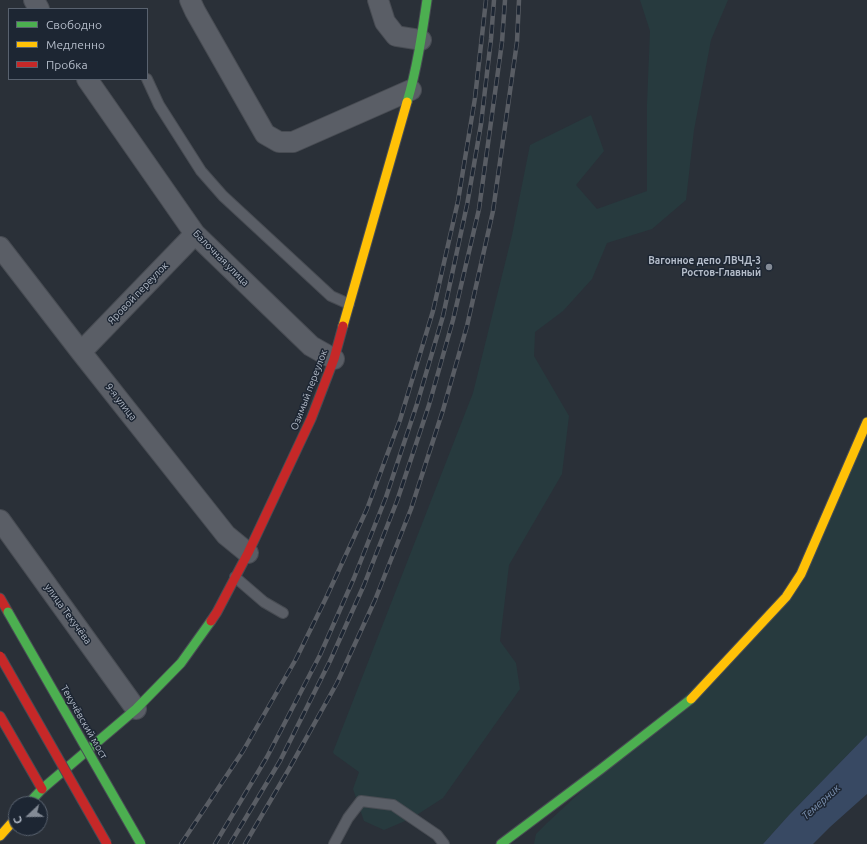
<!DOCTYPE html>
<html>
<head>
<meta charset="utf-8">
<style>
	body { margin:0 }
	#map { position:relative; width:867px; height:844px; overflow:hidden; background:#2a3038; font-family:Ubuntu,sans-serif }
	canvas { display:block }
	.legend { position:absolute; left:8px; top:8px; width:140px; height:72px; box-sizing:border-box; background:#1d2633; border:1px solid #59626f; margin:0; padding:5px 7px; list-style:none; font-size:12px; color:#b4bcc9 }
	.legend li { display:flex; align-items:center; gap:8px; height:20px }
	.legend b { width:20px; border:1px solid #59626f }
	.north { position:absolute; left:8px; top:796px; width:40px; height:40px; box-sizing:border-box; background:#1d2633; border:1px solid #59626f; border-radius:50%; rotate:248deg; font-size:11px; font-weight:700; line-height:16px; text-align:center; color:#b4bcc9 }
	.north::after { content:''; display:block; margin:auto; width:14px; height:18px; background:#848b96; clip-path:polygon(50% 0,100% 100%,50% 72%,0 100%) }
</style>
</head>
<body>
<div id="map">
<canvas width="867" height="844"></canvas>
<ul class="legend">
<li><b style="height:5px;background:#4caf50"></b>Свободно</li>
<li><b style="height:5px;background:#ffc107"></b>Медленно</li>
<li><b style="height:5px;background:#c62828"></b>Пробка</li>
</ul>
<div class="north">С</div>
</div>
<script>
const ctx = document.querySelector('canvas').getContext('2d');
ctx.lineJoin = 'round';
function paint(path, color) {
  ctx.fillStyle = color;
  ctx.fill(path, 'evenodd');
}
function trace(path, color, width, dash) {
  ctx.strokeStyle = color;
  ctx.lineWidth = width;
  ctx.lineCap = dash ? 'butt' : 'round';
  ctx.setLineDash(dash || []);
  ctx.stroke(path);
}
function drawText(font, color, halo, rows, align = 'center') {
  ctx.font = font + ' Ubuntu,sans-serif';
  ctx.lineWidth = 3;
  ctx.setLineDash([]);
  ctx.textBaseline = 'middle';
  ctx.strokeStyle = halo;
  ctx.fillStyle = color;
  for (const [text, x, y, turn = 0] of rows) {
    ctx.save();
    ctx.translate(x, y);
    ctx.rotate((+turn || 0) * Math.PI / 180);
    ctx.textAlign = isNaN(turn) ? turn : align;
    if (halo) ctx.strokeText(text, 0, 0);
    ctx.fillText(text, 0, 0);
    ctx.restore();
  }
}
paint(new Path2D(`
	M 640,0 L 728,0 L 711,40 L 694,130 L 686,200 L 652,229 L 607,243 L 592,279 L 563,311 L 535,332 L 534,356 L 569,416 L 562,474 L 509,565 L 500,641 L 516,663 L 520,689 L 443,798 L 412,818 L 384,830 L 364,821 L 353,789 L 359,772 L 334,754 L 333,752 L 473,393 L 512,235 L 530,145 L 591,115 L 604,151 L 576,185 L 597,209 L 647,191 L 647,104 L 650,31 Z
	M 867,432 L 867,735 L 789,815 L 763,844 L 534,844 L 536,834 L 547,823 L 791,597 Z`), '#273a3e');
paint(new Path2D(`
	M 867,735 L 867,794 L 830,827 L 813,844 L 763,844 L 789,815 Z`), '#384963');
const lane = new Path2D(`
	M 147,79 L 159,105 L 201,171 L 223,196 L 331,296 L 349,304
	M 235,577 L 264,602 L 283,613
	M 334,844 L 348,818 L 361,801 L 393,805 L 437,835 L 444,844`);
const street = new Path2D(`
	M 34,0 L 39,9
	M 190,0 L 195,11 L 265,134 L 279,142 L 293,142 L 411,90
	M 378,0 L 385,22 L 396,36 L 421,40
	M 87,79 L 195,234 L 311,346 L 334,359
	M 0,247 L 81,352 L 226,535 L 248,553
	M 81,352 L 195,234
	M 0,520 L 136,709`);
const fast = new Path2D(`
	M 407,102 C 417,69 422,34 427,0
	M 28,804 L 42,789 L 136,709 L 181,663 L 211,621
	M 501,844 L 601,769 L 691,699`);
const slow = new Path2D(`
	M 343,326 L 407,102
	M 691,699 L 786,597 L 801,574 L 867,422
	M 0,836 L 16,818`);
const jam = new Path2D(`
	M 0,598 L 8,612
	M 211,621 L 217,612 L 248,553 L 311,419 L 334,359 L 343,326
	M 0,716 L 42,789`);
trace(lane, '#484c53', 12);
trace(street, '#484c53', 22);
trace(fast, '#484c53', 11);
trace(slow, '#484c53', 11);
trace(jam, '#484c53', 11);
trace(lane, '#5a5e66', 10);
trace(street, '#5a5e66', 20);
trace(fast, '#4caf50', 9);
trace(slow, '#ffc107', 9);
trace(jam, '#c62828', 9);
const rail = new Path2D(`
	M 181,844 L 243,751 L 296,659 L 326,598 L 367,509 L 400,420 L 433,311 L 458,201 L 475,98 L 486,0
	M 215,844 L 267,757 L 320,655 L 354,578 L 386,497 L 417,404 L 443,316 L 467,205 L 481,124 L 491,39 L 494,0
	M 230,844 L 280,761 L 330,661 L 364,585 L 397,501 L 429,405 L 453,320 L 479,209 L 502,42 L 505,0
	M 245,844 L 289,769 L 337,683 L 375,600 L 411,509 L 443,410 L 467,326 L 493,211 L 517,42 L 519,0`);
trace(rail, '#595d64', 4.5);
trace(rail, '#1d2633', 3, [9]);
const fastBridge = new Path2D(`
	M 8,612 L 141,844`);
const jamBridge = new Path2D(`
	M 0,656 L 107,844`);
trace(fastBridge, '#484c55', 11, []);
trace(jamBridge, '#484c55', 11, []);
trace(fastBridge, '#4caf50', 9);
trace(jamBridge, '#c62828', 9);
for (const [x, y, r, color] of [
	[769,267,4,"#848b96"]
]) {
  const dot = new Path2D();
  dot.arc(x, y, r, 0, 2 * Math.PI);
  ctx.fillStyle = color;
  ctx.fill(dot);
  trace(dot, '#1d2633', 1.5);
}
drawText('10px', '#b4bcc9', '#1d2633', [
	["Балочная улица",221,258,45],
	["Яровой переулок",138,293,-46],
	["Озимый переулок",309,390,-69],
	["9-я улица",121,402,52],
	["улица Текучёва",68,614,54],
	["Текучёвский мост",84,722,60]
]);
drawText('bold 10px', '#b4bcc9', '#1d2633', [
	["Вагонное депо ЛВЧД-3",761,261],
	["Ростов-Главный",761,273]
], 'right');
drawText('italic 11px', '#7c92b1', '#1d2633', [
	["Темерник",821,802,-42]
]);
</script>
</body>
</html>
